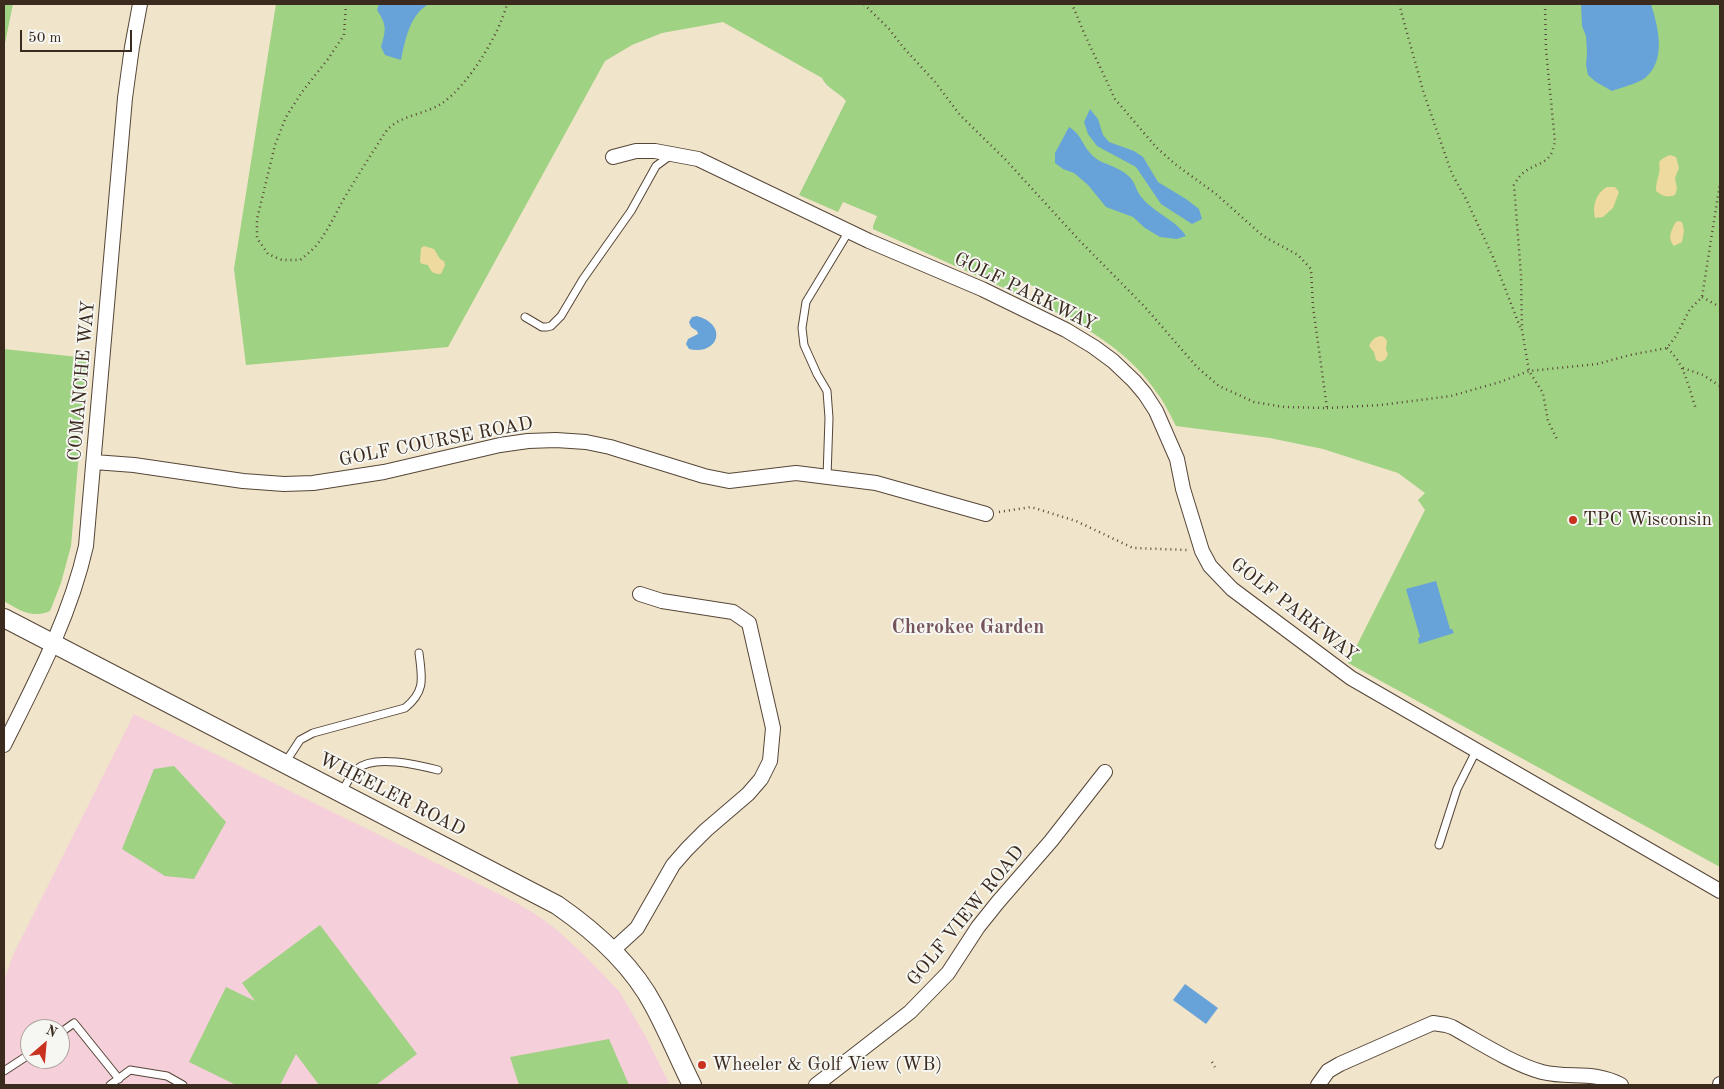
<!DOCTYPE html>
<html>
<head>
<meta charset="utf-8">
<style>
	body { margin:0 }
	#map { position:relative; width:1724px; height:1089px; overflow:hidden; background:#f0e4ca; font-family:"Old Standard TT",serif }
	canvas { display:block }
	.frame { position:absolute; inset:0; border:5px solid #3b2a1e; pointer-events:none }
	.north { position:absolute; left:20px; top:1019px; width:50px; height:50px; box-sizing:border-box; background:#f6f6f2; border:1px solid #aba49d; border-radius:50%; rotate:27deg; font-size:14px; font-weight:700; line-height:20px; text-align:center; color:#3b2a1e }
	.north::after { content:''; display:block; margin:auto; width:18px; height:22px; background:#c8321e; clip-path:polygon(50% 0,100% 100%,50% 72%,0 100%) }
	.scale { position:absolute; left:20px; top:30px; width:112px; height:22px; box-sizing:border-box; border:2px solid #3b2a1e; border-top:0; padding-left:6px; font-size:15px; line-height:18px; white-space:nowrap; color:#3b2a1e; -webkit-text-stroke:4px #f6f6f2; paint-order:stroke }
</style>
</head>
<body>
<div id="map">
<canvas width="1724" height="1089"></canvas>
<div class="frame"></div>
<div class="north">N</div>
<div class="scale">50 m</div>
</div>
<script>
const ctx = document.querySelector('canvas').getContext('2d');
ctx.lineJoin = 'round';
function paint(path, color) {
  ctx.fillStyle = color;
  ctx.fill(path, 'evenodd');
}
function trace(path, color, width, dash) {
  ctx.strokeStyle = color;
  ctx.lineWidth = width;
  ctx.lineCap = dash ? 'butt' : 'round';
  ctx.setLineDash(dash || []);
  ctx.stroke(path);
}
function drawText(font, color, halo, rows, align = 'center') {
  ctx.font = font + ' "Old Standard TT",serif';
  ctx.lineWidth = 4;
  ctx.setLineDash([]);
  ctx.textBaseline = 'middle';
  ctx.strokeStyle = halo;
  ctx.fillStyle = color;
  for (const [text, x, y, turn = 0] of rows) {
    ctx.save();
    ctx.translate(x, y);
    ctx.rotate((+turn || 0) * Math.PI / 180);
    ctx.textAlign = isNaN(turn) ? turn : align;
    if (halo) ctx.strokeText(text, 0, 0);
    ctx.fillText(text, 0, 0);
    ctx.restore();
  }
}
paint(new Path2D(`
	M 134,714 L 513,901 L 535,914 L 556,929 L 585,956 L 619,991 L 646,1037 L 670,1085 L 4,1085 L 4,980 L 14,953 ZM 30,1029 L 60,1029 L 60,1059 L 30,1059 Z`), '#f5cfd9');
paint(new Path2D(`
	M 4,4 L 13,4 L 4,48 Z
	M 276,4 L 1720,4 L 1720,867 L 1348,663 L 1425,510 L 1418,500 L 1425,493 L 1398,473 L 1323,449 L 1270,438 L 1176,426 C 1170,415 1165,403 1157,393 C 1133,356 1088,327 1049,309 L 1055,296 L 1022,281 L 1015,293 L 873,229 L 873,226 L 877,216 L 843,202 L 838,212 L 799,195 L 846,101 C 839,92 826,88 822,78 L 723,22 L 662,33 L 632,45 L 605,61 L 448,347 L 246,365 L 234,269 Z
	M 4,349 L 87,358 L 71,546 L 61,583 L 50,611 C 32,619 19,610 4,601 Z
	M 174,766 L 226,822 L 194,879 L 165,876 L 122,849 L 154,769 Z
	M 320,925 L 417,1054 L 376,1085 L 319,1085 L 296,1054 L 280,1085 L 236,1085 L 189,1062 L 226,987 L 255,1001 L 242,983 Z
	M 609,1039 L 629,1085 L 519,1085 L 510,1057 Z`), '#9fd282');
paint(new Path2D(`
	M 1670,155 L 1676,157 L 1679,168 L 1675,178 L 1677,189 L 1675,195 C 1667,198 1662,196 1656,191 C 1656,184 1657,181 1659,174 C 1662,163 1653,162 1670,155 Z
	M 1607,187 L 1615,187 L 1619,192 L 1613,208 L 1603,217 L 1595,218 C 1592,206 1596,193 1607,187 Z
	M 1678,221 L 1682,222 L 1684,231 L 1682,242 L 1674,246 C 1667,238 1671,232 1675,223 Z
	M 424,246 L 434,249 L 440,259 L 444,261 L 445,265 L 441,274 C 433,274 431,272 428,265 L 422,264 L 420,262 L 421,248 Z
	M 1381,336 L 1384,337 L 1387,341 L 1386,350 L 1388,354 L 1385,360 L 1380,362 L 1376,360 L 1374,352 L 1369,346 C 1372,340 1374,337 1381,336 Z`), '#eeda9e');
paint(new Path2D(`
	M 379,4 L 429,4 C 410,14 405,40 401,60 L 385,55 L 381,47 C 386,30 387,25 377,10 Z
	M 1581,4 L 1651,4 C 1658,27 1667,60 1645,78 C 1637,84 1622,87 1612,91 L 1596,82 L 1588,75 L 1586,65 L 1587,53 L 1586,36 L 1582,26 Z
	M 1090,109 L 1098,119 L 1103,135 L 1109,142 L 1134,151 L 1143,157 L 1158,182 L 1186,199 L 1199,209 L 1202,219 L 1192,224 L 1161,204 L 1136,167 L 1097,146 L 1088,134 L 1084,122 Z
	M 1069,127 C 1081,134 1082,144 1090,153 C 1098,163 1110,164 1120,170 C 1138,180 1133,188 1143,199 C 1156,214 1176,220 1186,236 L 1177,239 L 1160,237 L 1145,228 L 1133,217 L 1106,207 L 1088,185 L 1074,173 L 1063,169 L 1055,163 L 1055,153 Z
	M 697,316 C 729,325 718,356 689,349 L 686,344 L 688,339 L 698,334 L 697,331 L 691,327 L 689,322 L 692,317 Z
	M 1436,581 L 1450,629 L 1452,629 L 1454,633 L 1419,644 L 1418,638 L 1420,637 L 1406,589 Z
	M 1185,984 L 1218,1008 L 1206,1024 L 1173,1000 Z`), '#67a3d8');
const service = new Path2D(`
	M 525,317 L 542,327 L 547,327 L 551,326 L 561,316 L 583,279 L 631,211 L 656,166 L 671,155
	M 827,477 L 829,418 L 827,391 L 817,374 L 804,345 L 802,328 L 806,302 L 849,231
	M 285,763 L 300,740 L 313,733 L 405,708 C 426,691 422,678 419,653
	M 342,792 C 346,785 350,775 357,769 C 374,754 418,765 438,770
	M 1439,845 L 1457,789 L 1476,751
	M 60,1033 L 74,1023 L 119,1079
	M 4,1071 L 30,1054
	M 110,1085 L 130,1070 L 167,1076 L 183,1085`);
const minor = new Path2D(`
	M 613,157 L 636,151 L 655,151 L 698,159 L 869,241 L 982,289 L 1066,330 L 1094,347 L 1113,361 L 1134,381 L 1145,394 L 1156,411 L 1177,459 L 1183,489 L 1202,551 L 1210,566 L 1232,589 L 1351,678 L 1720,891
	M 94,462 L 134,465 L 243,481 L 284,484 L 313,483 L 384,472 L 500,445 L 528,441 L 556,440 L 586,442 L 610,447 L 704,476 L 729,481 L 796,473 L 876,483 L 986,514
	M 4,745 C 36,681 70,617 86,546 L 125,98 L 132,47 L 140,4
	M 613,950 L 637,928 L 673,865 L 687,849 L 706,830 L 748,794 L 761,779 L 770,761 L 773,728 L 749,623 L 733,612 L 662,601 L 640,594
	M 816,1085 L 910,1012 L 948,973 L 978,927 L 998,902 L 1051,841 L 1105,772
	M 1318,1085 L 1328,1071 L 1340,1064 L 1433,1023 L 1446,1025 L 1452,1027 C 1479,1042 1513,1064 1542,1072 C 1570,1079 1593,1070 1621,1085
	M 1720,1085 L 1720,1084`);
const tertiary = new Path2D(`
	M 4,618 L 557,905 C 596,932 632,964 654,1006 C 668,1032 679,1059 692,1085`);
trace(service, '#564638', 9);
trace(minor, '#564638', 16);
trace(tertiary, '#564638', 20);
trace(new Path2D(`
	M 346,4 L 344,35 L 328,59 L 302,92 L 286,117 L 275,145 L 257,219 L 257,238 L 268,254 L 282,260 L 300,260 C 305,256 310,252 315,247 C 326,234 334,217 342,202 C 352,185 362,169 372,153 C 378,145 383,134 389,128 C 403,115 425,114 441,104 C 468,86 499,35 507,4
	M 864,4 L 889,29 L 903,47 L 935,82 L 960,115 L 1004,158 L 1079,240 L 1144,306 L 1197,367 L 1219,386 L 1254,402 L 1284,407 L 1327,408 L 1313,307 L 1311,269 L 1298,255 L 1263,236 L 1216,194 L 1175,164 L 1156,147 L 1115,99 L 1084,33 L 1072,4
	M 1399,4 L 1424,94 L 1452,174 L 1466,199 L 1493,257 L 1520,327
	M 1545,4 L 1546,50 L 1555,142 C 1554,145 1553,150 1551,154 C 1543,168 1525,163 1514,185 L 1521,275 L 1522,330 L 1529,371 L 1543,393 L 1548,421 L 1558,441
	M 1702,297 L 1720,307
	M 1667,348 C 1685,364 1688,386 1696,409
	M 1683,368 L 1703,375 L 1720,386
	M 1327,408 L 1381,405 L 1451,396 L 1500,382 L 1529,371 L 1597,364 L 1630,355 L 1667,348 L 1676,336 L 1690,309 L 1702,297 L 1720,183
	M 999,512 L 1031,507 L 1076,521 L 1133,548 L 1188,550
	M 1212,1062 L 1215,1067`), '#564638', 2.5, [1, 4]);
trace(service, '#fff', 7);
trace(minor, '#fff', 14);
trace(tertiary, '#fff', 18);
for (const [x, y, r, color] of [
	[1573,520,5,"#c8321e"],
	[702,1065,5,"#c8321e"]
]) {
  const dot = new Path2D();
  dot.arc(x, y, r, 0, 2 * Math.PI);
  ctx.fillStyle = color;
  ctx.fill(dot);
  trace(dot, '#f6f6f2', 2);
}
drawText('19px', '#3b2a1e', '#f6f6f2', [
	["GOLF PARKWAY",1025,292,26],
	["COMANCHE WAY",82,381,-85],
	["GOLF COURSE ROAD",436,442,-11],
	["GOLF PARKWAY",1294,610,38],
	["WHEELER ROAD",392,795,27],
	["GOLF VIEW ROAD",966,916,-51]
]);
drawText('19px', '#3b2a1e', '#f6f6f2', [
	["TPC Wisconsin",1583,520],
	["Wheeler & Golf View (WB)",712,1065]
], 'left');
drawText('bold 20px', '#76545b', '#f6f6f2', [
	["Cherokee Garden",968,628]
]);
</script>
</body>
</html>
